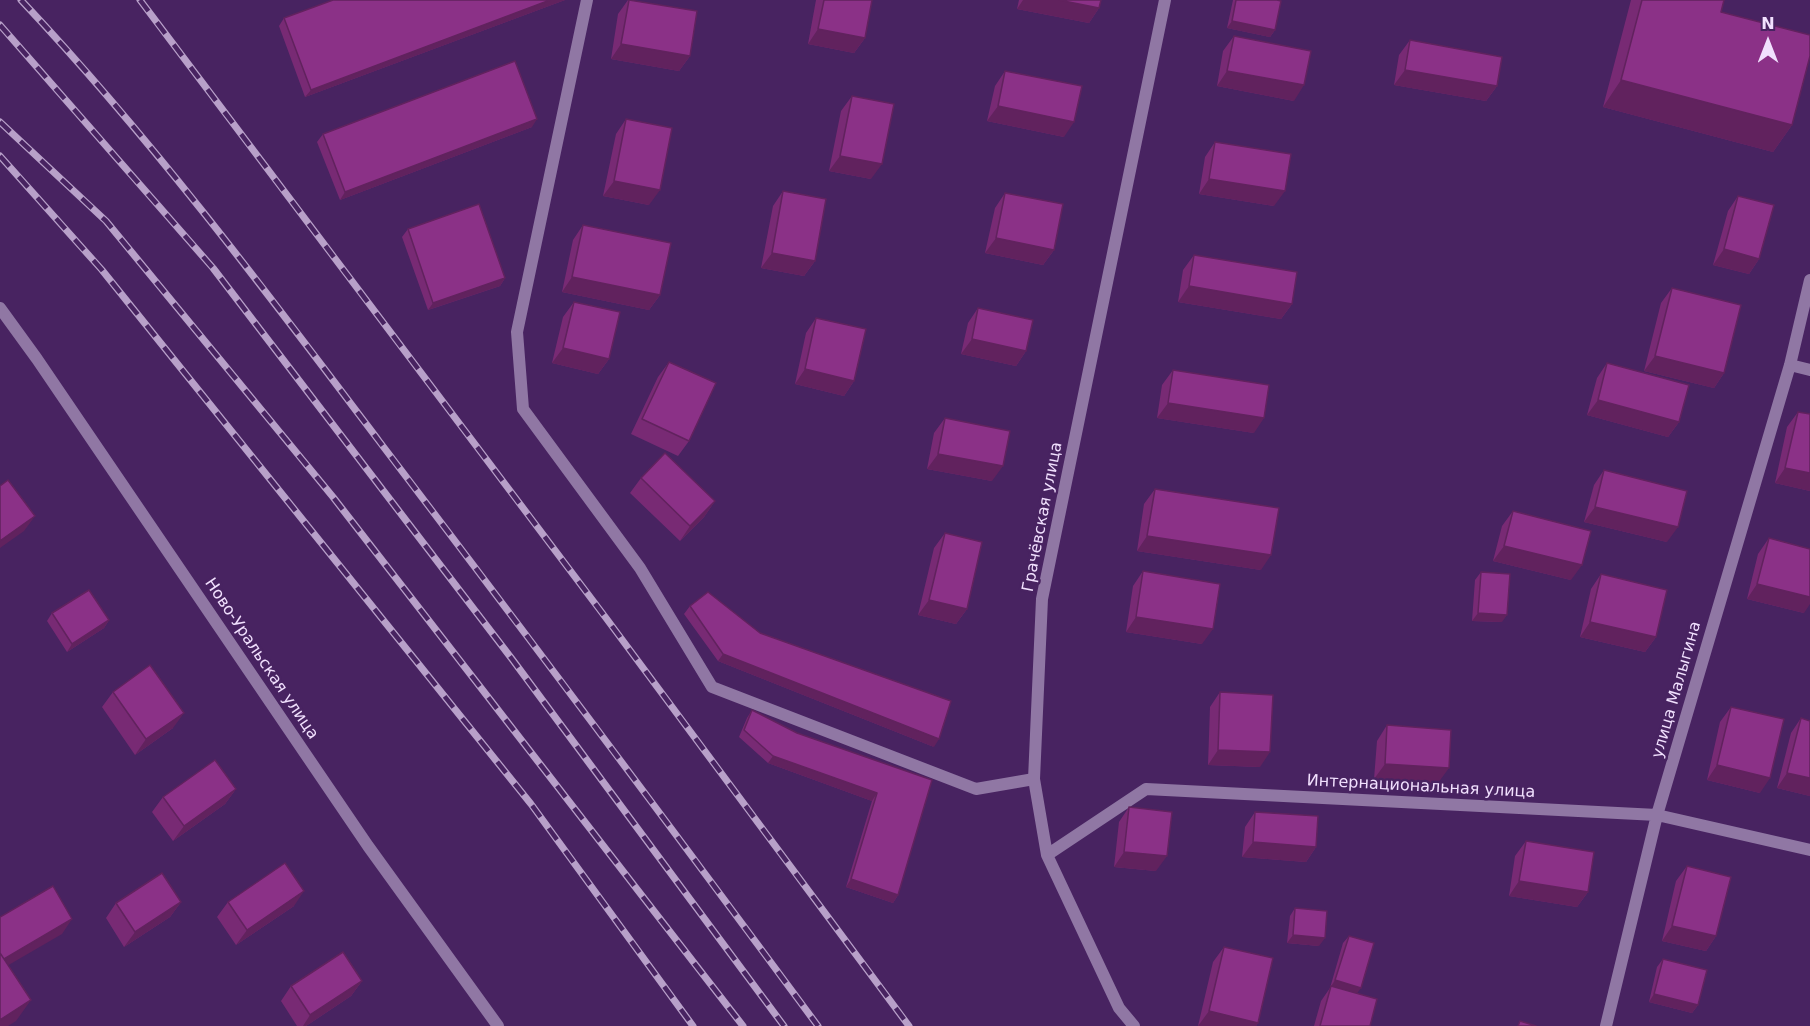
<!DOCTYPE html>
<html>
<head>
<meta charset="utf-8">
<style>
	body { margin:0 }
	#map { position:relative; width:1810px; height:1026px; overflow:hidden; background:#482361; font-family:"DejaVu Sans",sans-serif }
	canvas { display:block }
	.north { position:absolute; left:1738px; top:12px; width:60px; height:60px; -webkit-text-stroke:4px #482361; paint-order:stroke; rotate:0deg; font-size:16px; font-weight:700; line-height:24px; text-align:center; color:#f1e0fe }
	.north::after { content:''; display:block; margin:auto; width:21px; height:27px; background:#f1e0fe; clip-path:polygon(50% 0,100% 100%,50% 72%,0 100%) }
</style>
</head>
<body>
<div id="map">
<canvas width="1810" height="1026"></canvas>
<div class="north">N</div>
</div>
<script>
const ctx = document.querySelector('canvas').getContext('2d');
ctx.lineJoin = 'round';
function trace(path, color, width, dash) {
  ctx.strokeStyle = color;
  ctx.lineWidth = width;
  ctx.lineCap = dash ? 'butt' : 'round';
  ctx.setLineDash(dash || []);
  ctx.stroke(path);
}
function paint(path, color) {
  ctx.fillStyle = color;
  ctx.fill(path, 'evenodd');
}
function drawText(font, color, halo, rows, align = 'center') {
  ctx.font = font + ' "DejaVu Sans",sans-serif';
  ctx.lineWidth = 5;
  ctx.setLineDash([]);
  ctx.textBaseline = 'middle';
  ctx.strokeStyle = halo;
  ctx.fillStyle = color;
  for (const [text, x, y, turn = 0] of rows) {
    ctx.save();
    ctx.translate(x, y);
    ctx.rotate((+turn || 0) * Math.PI / 180);
    ctx.textAlign = isNaN(turn) ? turn : align;
    if (halo) ctx.strokeText(text, 0, 0);
    ctx.fillText(text, 0, 0);
    ctx.restore();
  }
}
trace(new Path2D(`
	M 587,0 L 517,332 L 523,409 L 640,568 L 712,687 L 976,789 L 1034,779`), '#9077a4', 12);
trace(new Path2D(`
	M 0,308 L 37,359 L 368,846 L 498,1026
	M 1790,365 L 1810,370
	M 1047,855 L 1146,789 L 1657,815 L 1810,850
	M 1134,1026 L 1119,1008 L 1047,855 L 1034,779 L 1042,599 L 1165,0
	M 1606,1026 L 1657,815 L 1790,365 L 1810,280`), '#9077a4', 12);
const rail = new Path2D(`
	M 21,0 C 151,138 265,290 379,441 C 527,635 673,830 818,1026
	M 140,0 L 606,618 L 909,1026
	M 0,25 L 213,268 L 512,659 L 784,1026
	M 0,122 L 106,221 L 333,497 L 743,1026
	M 0,156 L 102,270 L 531,804 L 693,1026`);
trace(rail, '#b8a0c9', 7);
trace(rail, '#482361', 4.5, [14]);
paint(new Path2D(`
	M 333,0 L 565,0 L 305,97 L 279,26 L 284,18 Z
	M 628,0 L 690,56 L 679,71 L 611,59 L 618,14 Z
	M 816,0 L 872,0 L 865,38 L 854,53 L 808,44 Z
	M 1019,0 L 1101,0 L 1099,8 L 1089,23 L 1017,9 Z
	M 1233,0 L 1277,0 L 1275,30 L 1270,37 L 1227,28 Z
	M 1631,0 L 1724,0 L 1721,12 L 1792,125 L 1773,152 L 1603,107 Z
	M 1234,36 L 1294,101 L 1217,86 L 1223,51 Z
	M 1410,40 L 1497,86 L 1486,101 L 1394,85 L 1399,55 Z
	M 1005,71 L 1064,137 L 987,121 L 995,86 Z
	M 852,96 L 871,179 L 829,171 L 841,111 Z
	M 626,119 L 649,205 L 603,196 L 616,134 Z
	M 532,127 L 340,200 L 317,142 L 323,134 Z
	M 1215,142 L 1274,206 L 1199,194 L 1205,157 Z
	M 783,191 L 815,261 L 804,276 L 761,268 L 773,206 Z
	M 1005,193 L 1054,250 L 1043,265 L 985,253 L 995,208 Z
	M 1738,196 L 1759,259 L 1749,274 L 1713,265 L 1728,211 Z
	M 583,225 L 660,295 L 649,310 L 562,292 L 573,240 Z
	M 408,229 L 505,278 L 500,286 L 428,310 L 402,237 Z
	M 1194,255 L 1292,304 L 1281,319 L 1178,302 L 1183,270 Z
	M 1672,288 L 1724,373 L 1714,388 L 1644,371 L 1661,303 Z
	M 574,302 L 609,359 L 598,374 L 552,363 L 563,317 Z
	M 978,308 L 1026,351 L 1016,366 L 961,354 L 968,323 Z
	M 816,318 L 854,381 L 844,396 L 795,384 L 806,333 Z
	M 669,362 L 689,441 L 678,456 L 631,434 L 658,377 Z
	M 1607,363 L 1679,422 L 1668,437 L 1587,415 L 1597,378 Z
	M 1173,370 L 1254,433 L 1157,418 L 1162,385 Z
	M 1798,412 L 1810,414 L 1810,491 L 1775,483 L 1787,427 Z
	M 945,418 L 992,481 L 927,469 L 934,433 Z
	M 1604,470 L 1667,542 L 1584,522 L 1594,485 Z
	M 641,478 L 715,501 L 704,517 L 680,541 L 630,493 Z
	M 1155,489 L 1261,570 L 1137,551 L 1144,504 Z
	M 1513,511 L 1571,580 L 1493,561 L 1502,526 Z
	M 945,533 L 967,609 L 956,624 L 918,615 L 934,548 Z
	M 1769,538 L 1804,613 L 1747,599 L 1758,554 Z
	M 1143,571 L 1202,644 L 1126,632 L 1133,586 Z
	M 1481,572 L 1502,622 L 1472,621 L 1475,580 Z
	M 1601,574 L 1656,637 L 1645,652 L 1580,637 L 1591,589 Z
	M 690,606 L 760,633 L 934,747 L 718,661 L 684,614 Z
	M 52,613 L 109,620 L 104,628 L 67,652 L 47,621 Z
	M 113,692 L 173,728 L 135,755 L 102,707 Z
	M 1220,692 L 1260,767 L 1208,765 L 1210,707 Z
	M 1731,707 L 1760,793 L 1707,780 L 1720,722 Z
	M 752,710 L 797,733 L 932,780 L 898,895 L 893,903 L 846,887 L 872,801 L 768,763 L 739,737 L 747,718 Z
	M 1801,718 L 1810,721 L 1810,796 L 1777,788 L 1791,733 Z
	M 1387,725 L 1438,783 L 1374,779 L 1377,741 Z
	M 236,789 L 225,804 L 173,841 L 152,812 L 163,797 Z
	M 1129,807 L 1156,871 L 1114,867 L 1119,822 Z
	M 1255,812 L 1316,847 L 1306,862 L 1242,857 L 1245,827 Z
	M 1526,841 L 1588,892 L 1577,907 L 1509,896 L 1515,856 Z
	M 1687,866 L 1716,936 L 1706,951 L 1662,941 L 1676,881 Z
	M 181,902 L 170,917 L 124,947 L 106,918 L 116,903 Z
	M 228,902 L 294,906 L 236,945 L 217,917 Z
	M 1295,908 L 1319,946 L 1287,943 L 1290,916 Z
	M 1349,936 L 1357,993 L 1370,1026 L 1314,1026 L 1321,1001 L 1330,988 L 1343,943 Z
	M 1224,947 L 1258,1023 L 1256,1026 L 1198,1026 L 1213,962 Z
	M 1663,959 L 1698,1005 L 1692,1013 L 1649,1002 L 1657,967 Z
	M 362,981 L 351,996 L 306,1026 L 297,1026 L 281,1001 L 291,986 Z`), '#782a74');
paint(new Path2D(`
	M 550,0 L 565,0 L 305,97 L 311,90 Z
	M 1023,0 L 1059,0 L 1099,8 L 1089,23 L 1017,9 Z
	M 1232,21 L 1275,30 L 1270,37 L 1227,28 Z
	M 818,29 L 865,38 L 854,53 L 808,44 Z
	M 621,44 L 690,56 L 679,71 L 611,59 Z
	M 1405,70 L 1497,86 L 1486,101 L 1394,85 Z
	M 1227,71 L 1304,85 L 1294,101 L 1217,86 Z
	M 1621,80 L 1792,125 L 1773,152 L 1603,107 Z
	M 998,106 L 1074,122 L 1064,137 L 987,121 Z
	M 537,119 L 532,127 L 340,200 L 345,192 Z
	M 840,156 L 882,164 L 871,179 L 829,171 Z
	M 1209,179 L 1285,191 L 1274,206 L 1199,194 Z
	M 614,181 L 660,190 L 649,205 L 603,196 Z
	M 996,238 L 1054,250 L 1043,265 L 985,253 Z
	M 1724,249 L 1759,259 L 1749,274 L 1713,265 Z
	M 772,253 L 815,261 L 804,276 L 761,268 Z
	M 572,277 L 660,295 L 649,310 L 562,292 Z
	M 505,278 L 500,286 L 428,310 L 433,303 Z
	M 1189,286 L 1292,304 L 1281,319 L 1178,302 Z
	M 972,339 L 1026,351 L 1016,366 L 961,354 Z
	M 563,348 L 609,359 L 598,374 L 552,363 Z
	M 1655,356 L 1724,373 L 1714,388 L 1644,371 Z
	M 805,369 L 854,381 L 844,396 L 795,384 Z
	M 1598,400 L 1679,422 L 1668,437 L 1587,415 Z
	M 1168,403 L 1264,418 L 1254,433 L 1157,418 Z
	M 938,454 L 1003,466 L 992,481 L 927,469 Z
	M 1785,468 L 1810,473 L 1810,491 L 1775,483 Z
	M 715,501 L 704,517 L 680,541 L 690,526 Z
	M 1595,507 L 1678,527 L 1667,542 L 1584,522 Z
	M 35,516 L 24,531 L 0,548 L 0,541 Z
	M 1147,536 L 1271,555 L 1261,570 L 1137,551 Z
	M 1504,546 L 1582,565 L 1571,580 L 1493,561 Z
	M 1757,584 L 1810,597 L 1810,604 L 1804,613 L 1747,599 Z
	M 929,600 L 967,609 L 956,624 L 918,615 Z
	M 1478,613 L 1507,615 L 1502,622 L 1472,621 Z
	M 1136,617 L 1213,629 L 1202,644 L 1126,632 Z
	M 109,620 L 104,628 L 67,652 L 72,644 Z
	M 1590,622 L 1656,637 L 1645,652 L 1580,637 Z
	M 723,654 L 939,739 L 934,747 L 718,661 Z
	M 184,713 L 173,728 L 135,755 L 146,739 Z
	M 1218,750 L 1270,752 L 1260,767 L 1208,765 Z
	M 773,756 L 877,793 L 872,801 L 768,763 Z
	M 1385,764 L 1449,768 L 1438,783 L 1374,779 Z
	M 1717,765 L 1770,778 L 1760,793 L 1707,780 Z
	M 1787,773 L 1810,778 L 1810,796 L 1777,788 Z
	M 236,789 L 225,804 L 173,841 L 184,826 Z
	M 1253,842 L 1316,847 L 1306,862 L 1242,857 Z
	M 1124,852 L 1167,856 L 1156,871 L 1114,867 Z
	M 851,879 L 898,895 L 893,903 L 846,887 Z
	M 1519,881 L 1588,892 L 1577,907 L 1509,896 Z
	M 304,891 L 294,906 L 236,945 L 247,930 Z
	M 181,902 L 170,917 L 124,947 L 135,932 Z
	M 72,919 L 62,934 L 0,970 L 3,959 Z
	M 1672,926 L 1716,936 L 1706,951 L 1662,941 Z
	M 1293,935 L 1325,938 L 1319,946 L 1287,943 Z
	M 1335,980 L 1361,988 L 1355,996 L 1331,986 L 1330,988 Z
	M 362,981 L 351,996 L 306,1026 L 303,1026 L 310,1015 Z
	M 1654,994 L 1698,1005 L 1692,1013 L 1649,1002 Z
	M 31,1000 L 16,1021 L 8,1026 L 0,1026 L 0,1020 Z
	M 1209,1011 L 1258,1023 L 1256,1026 L 1198,1026 Z`), '#61225e');
const building = new Path2D(`
	M 333,0 L 550,0 L 311,90 L 284,18 Z
	M 629,0 L 697,11 L 690,56 L 621,44 Z
	M 824,0 L 872,0 L 865,38 L 818,29 Z
	M 1059,0 L 1101,0 L 1099,8 Z
	M 1236,0 L 1277,0 L 1281,1 L 1275,30 L 1232,21 Z
	M 1642,0 L 1724,0 L 1721,12 L 1810,35 L 1810,56 L 1792,125 L 1621,80 Z
	M 1234,36 L 1311,51 L 1304,85 L 1227,71 Z
	M 1410,40 L 1502,57 L 1497,86 L 1405,70 Z
	M 515,61 L 537,119 L 345,192 L 323,134 Z
	M 1005,71 L 1082,86 L 1074,122 L 998,106 Z
	M 852,96 L 894,104 L 882,164 L 840,156 Z
	M 626,119 L 672,128 L 660,190 L 614,181 Z
	M 1215,142 L 1291,154 L 1285,191 L 1209,179 Z
	M 783,191 L 826,199 L 815,261 L 772,253 Z
	M 1005,193 L 1063,204 L 1054,250 L 996,238 Z
	M 1738,196 L 1774,205 L 1759,259 L 1724,249 Z
	M 479,204 L 505,278 L 433,303 L 408,229 Z
	M 583,225 L 671,243 L 660,295 L 572,277 Z
	M 1194,255 L 1297,272 L 1292,304 L 1189,286 Z
	M 1672,288 L 1741,305 L 1724,373 L 1655,356 Z
	M 574,302 L 620,312 L 609,359 L 563,348 Z
	M 978,308 L 1033,320 L 1026,351 L 972,339 Z
	M 816,318 L 866,329 L 854,381 L 805,369 Z
	M 669,362 L 716,383 L 689,441 L 642,419 Z
	M 1607,363 L 1689,385 L 1679,422 L 1598,400 Z
	M 1173,370 L 1269,385 L 1264,418 L 1168,403 Z
	M 1798,412 L 1810,414 L 1810,473 L 1785,468 Z
	M 945,418 L 1010,431 L 1003,466 L 938,454 Z
	M 665,453 L 715,501 L 690,526 L 641,478 Z
	M 1604,470 L 1687,491 L 1678,527 L 1595,507 Z
	M 8,480 L 35,516 L 0,541 L 0,486 Z
	M 1155,489 L 1279,508 L 1271,555 L 1147,536 Z
	M 1513,511 L 1591,531 L 1582,565 L 1504,546 Z
	M 945,533 L 982,542 L 967,609 L 929,600 Z
	M 1769,538 L 1810,549 L 1810,597 L 1757,584 Z
	M 1143,571 L 1220,584 L 1213,629 L 1136,617 Z
	M 1481,572 L 1510,574 L 1507,615 L 1478,613 Z
	M 1601,574 L 1667,590 L 1656,637 L 1590,622 Z
	M 89,590 L 109,620 L 72,644 L 52,613 Z
	M 708,592 L 760,633 L 951,701 L 939,739 L 723,654 L 690,606 Z
	M 150,665 L 184,713 L 146,739 L 113,692 Z
	M 1220,692 L 1273,695 L 1270,752 L 1218,750 Z
	M 1731,707 L 1784,719 L 1770,778 L 1717,765 Z
	M 752,710 L 797,733 L 932,780 L 898,895 L 851,879 L 877,793 L 773,756 L 744,730 Z
	M 1801,718 L 1810,721 L 1810,778 L 1787,773 Z
	M 1387,725 L 1451,730 L 1449,768 L 1385,764 Z
	M 215,760 L 236,789 L 184,826 L 163,797 Z
	M 1129,807 L 1172,812 L 1167,856 L 1124,852 Z
	M 1255,812 L 1318,816 L 1316,847 L 1253,842 Z
	M 1526,841 L 1594,852 L 1588,892 L 1519,881 Z
	M 285,863 L 304,891 L 247,930 L 228,902 Z
	M 1687,866 L 1731,877 L 1716,936 L 1672,926 Z
	M 162,873 L 181,902 L 135,932 L 116,903 Z
	M 53,886 L 72,919 L 4,959 L 0,953 L 0,917 Z
	M 1295,908 L 1327,911 L 1325,938 L 1293,935 Z
	M 1349,936 L 1374,943 L 1361,988 L 1335,980 Z
	M 1224,947 L 1273,958 L 1258,1023 L 1209,1011 Z
	M 343,952 L 362,981 L 310,1015 L 291,986 Z
	M 0,953 L 31,1000 L 0,1020 Z
	M 1663,959 L 1707,970 L 1698,1005 L 1654,994 Z
	M 1331,986 L 1377,999 L 1370,1026 L 1320,1026 Z
	M 1520,1021 L 1536,1026 L 1518,1026 Z`);
paint(building, '#8b3187');
trace(building, '#61225e', 1.5);
drawText('16px', '#f1e0fe', '#482361', [
	["Грачёвская улица",1043,517,-79],
	["Ново-Уральская улица",261,659,56],
	["улица Малыгина",1677,690,-74],
	["Интернациональная улица",1421,787,3]
]);
</script>
</body>
</html>
